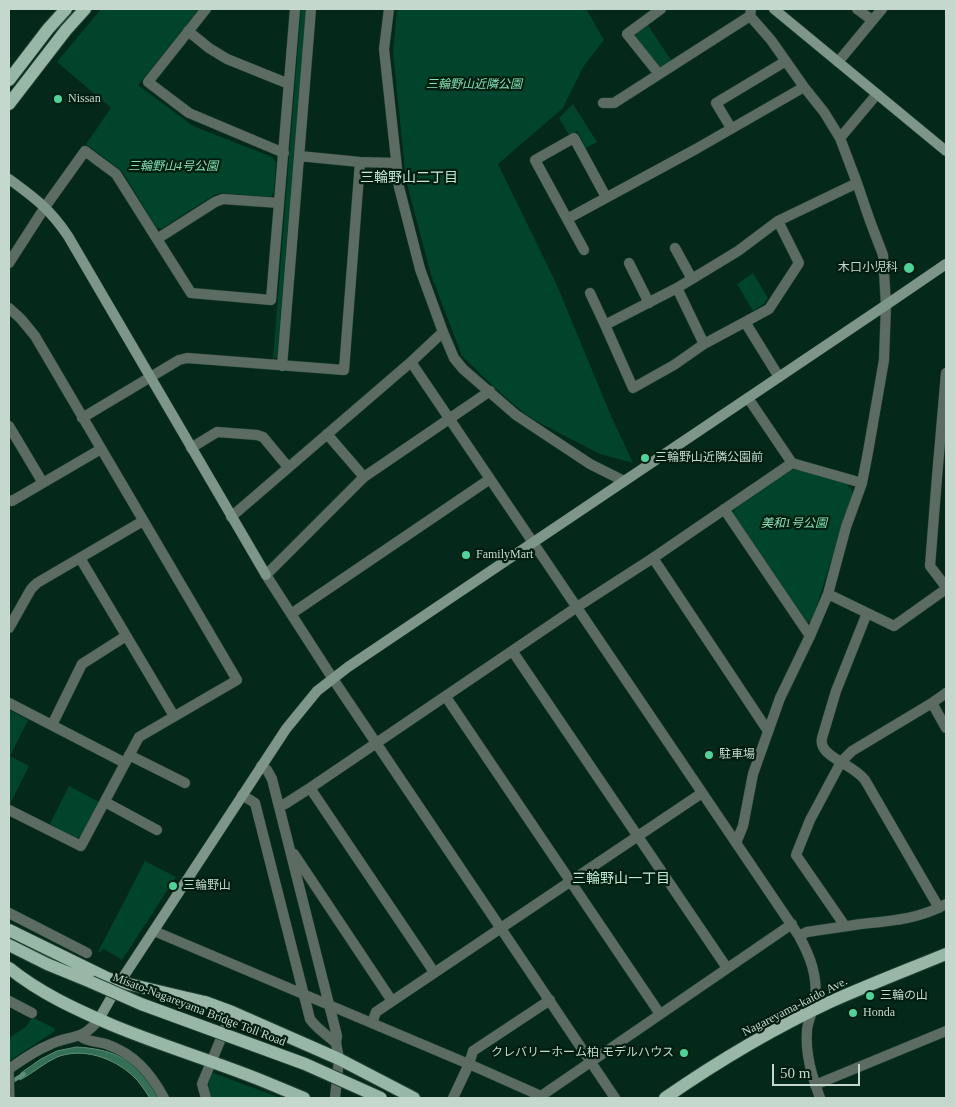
<!DOCTYPE html>
<html>
<head>
<meta charset="utf-8">
<style>
	body { margin:0 }
	#map { position:relative; width:955px; height:1107px; overflow:hidden; background:#042819; font-family:"Times New Roman",serif }
	canvas { display:block }
	.frame { position:absolute; inset:0; border:10px solid #c5d8ce; pointer-events:none }
	.scale { position:absolute; left:772px; top:1064px; width:88px; height:22px; box-sizing:border-box; border:2px solid #c5d8ce; border-top:0; padding-left:6px; font-size:15px; line-height:18px; white-space:nowrap; color:#c5d8ce; -webkit-text-stroke:4px #001e10; paint-order:stroke }
</style>
</head>
<body>
<div id="map">
<canvas width="955" height="1107"></canvas>
<div class="frame"></div>
<div class="scale">50 m</div>
</div>
<script>
const ctx = document.querySelector('canvas').getContext('2d');
ctx.lineJoin = 'round';
function paint(path, color) {
  ctx.fillStyle = color;
  ctx.fill(path, 'evenodd');
}
function trace(path, color, width, dash) {
  ctx.strokeStyle = color;
  ctx.lineWidth = width;
  ctx.lineCap = dash ? 'butt' : 'round';
  ctx.setLineDash(dash || []);
  ctx.stroke(path);
}
function drawText(font, color, halo, rows, align = 'center') {
  ctx.font = font + ' "Times New Roman","Noto Sans JP",serif';
  ctx.lineWidth = 4.5;
  ctx.setLineDash([]);
  ctx.textBaseline = 'middle';
  ctx.strokeStyle = halo;
  ctx.fillStyle = color;
  for (const [text, x, y, turn = 0] of rows) {
    ctx.save();
    ctx.translate(x, y);
    ctx.rotate((+turn || 0) * Math.PI / 180);
    ctx.textAlign = isNaN(turn) ? turn : align;
    if (halo) ctx.strokeText(text, 0, 0);
    ctx.fillText(text, 0, 0);
    ctx.restore();
  }
}
paint(new Path2D(`
	M 101,9 L 199,9 L 138,85 L 193,126 L 272,157 L 276,163 L 274,192 L 271,197 L 221,193 L 214,195 L 161,229 L 156,227 L 122,171 L 86,144 L 111,108 L 57,62 Z
	M 301,9 L 306,9 L 277,357 L 273,359 Z
	M 397,9 L 586,9 L 604,40 L 583,67 L 563,108 L 498,164 L 556,283 L 612,418 L 633,463 L 600,454 L 536,421 L 524,413 L 497,390 L 462,356 L 431,275 L 406,180 L 393,52 Z
	M 647,24 L 671,60 L 661,67 L 657,65 L 636,37 L 637,32 Z
	M 573,104 L 597,142 L 586,148 L 577,131 L 569,135 L 559,118 Z
	M 753,273 L 768,298 L 764,304 L 753,311 L 737,284 Z
	M 797,469 L 847,484 L 853,492 L 812,621 L 805,623 L 733,515 L 734,510 L 789,470 Z
	M 9,710 L 28,720 L 10,756 L 29,766 L 10,804 Z
	M 69,786 L 99,802 L 81,836 L 76,838 L 50,824 Z
	M 145,861 L 176,877 L 122,960 L 104,949 L 100,952 L 98,952 Z
	M 32,1017 L 54,1028 L 55,1031 L 9,1061 L 9,1038 L 27,1026 Z
	M 213,1073 L 281,1098 L 210,1098 C 207,1088 208,1082 213,1073 Z`), '#00442c');
const water = new Path2D(`
	M 77,1047 C 109,1049 132,1057 151,1085 C 154,1089 157,1093 159,1098 L 150,1098 C 145,1091 140,1082 133,1076 C 114,1058 83,1047 57,1057 C 44,1063 33,1073 20,1080 L 21,1073 L 41,1059 L 57,1051 Z`);
paint(water, '#337055');
trace(water, '#5f8f79', 1);
trace(new Path2D(`
	M 11,1082 L 24,1074`), '#5f8f79', 4);
const lane = new Path2D(`
	M 10,1068 L 11,1098`);
const street = new Path2D(`
	M 206,9 L 148,82 L 189,113 L 284,153
	M 389,9 L 384,49 L 399,187 L 420,269 L 443,332 L 454,358 L 463,369 L 516,415 L 590,464 L 624,481
	M 857,9 L 872,20
	M 188,31 L 209,48 L 227,59 L 289,84
	M 838,62 L 882,9
	M 659,74 L 627,34 L 661,9
	M 603,103 L 614,103 L 750,16
	M 731,128 L 716,103 L 786,61
	M 840,138 L 877,94
	M 299,156 L 360,162 L 396,163
	M 567,219 L 696,149 L 804,87
	M 778,221 L 857,183
	M 157,239 L 215,202 L 223,199 L 279,203
	M 675,248 L 692,279
	M 584,250 L 535,160 L 574,138 L 606,197
	M 9,263 L 45,207 L 85,151 L 116,174 L 191,293 L 271,300 L 295,9
	M 629,263 L 649,303
	M 677,288 L 605,325 L 633,388 L 674,365 L 704,344 L 745,322
	M 590,293 L 605,325
	M 9,308 L 21,319 L 35,336 L 237,680 L 139,737 L 81,846 L 9,810
	M 704,344 L 677,288 L 738,251 L 778,221 L 799,263 L 769,309 L 745,322 L 779,377
	M 411,362 L 799,936 C 810,956 818,976 815,1000 C 814,1010 808,1019 807,1030 C 805,1054 812,1076 820,1098
	M 282,366 L 311,9
	M 946,373 L 937,477 L 930,566 L 946,587
	M 490,391 L 364,477 L 266,575 L 333,679 L 615,1098
	M 748,398 L 792,463 L 862,483
	M 82,418 L 179,360 L 187,358 L 344,370 L 360,162
	M 9,426 L 43,483
	M 327,434 L 364,477
	M 191,448 L 217,432 L 257,435 L 263,437 L 288,467
	M 9,500 L 12,501 L 101,449
	M 724,509 L 810,636
	M 231,517 L 411,362 L 443,332
	M 80,558 L 174,716
	M 653,558 L 768,731
	M 828,594 L 894,626 L 946,589
	M 867,613 L 836,691 L 822,738 C 821,742 822,746 825,750 C 835,762 854,766 865,780 L 939,908
	M 291,614 L 490,479
	M 9,628 L 31,589 L 37,583 L 143,521
	M 513,652 L 727,968
	M 446,697 L 660,1014
	M 9,703 L 125,763
	M 932,703 L 946,728
	M 52,725 L 82,664 L 126,636
	M 129,755 L 185,783
	M 261,766 L 267,770 L 272,779 L 337,1036 L 336,1043 L 339,1059 L 335,1098
	M 310,788 L 434,972
	M 242,795 L 255,803 L 310,1019 C 317,1029 327,1035 336,1043
	M 105,802 L 157,830
	M 279,805 L 285,804 L 310,788 L 577,607 L 653,558 L 792,463
	M 736,843 L 743,826 L 753,774 L 780,698 L 810,636 L 828,594 L 846,527 L 862,483 L 868,452 L 884,360 L 886,305 L 883,255 L 870,221 L 857,183 L 840,138 L 824,112 L 804,87 L 771,40 L 750,16 L 751,9
	M 294,854 L 392,1001
	M 9,913 L 87,953
	M 845,926 L 796,855 L 810,820 L 841,762 L 852,751 L 932,703 L 946,693
	M 154,931 L 478,1068 L 541,1096 L 792,924
	M 799,936 L 807,932 C 825,929 843,927 861,924 C 890,921 920,919 946,904
	M 9,1001 L 32,1013
	M 372,1023 L 376,1012 L 702,793
	M 80,1036 C 87,1042 97,1041 106,1044 C 134,1054 150,1072 164,1098
	M 9,1069 C 22,1060 34,1051 49,1045 C 71,1034 82,1042 99,1019
	M 815,1085 L 946,1031
	M 206,1098 L 202,1084 L 232,1012
	M 453,1098 L 469,1064 L 473,1051 L 550,1000`);
const secondary = new Path2D(`
	M 774,9 L 946,151
	M 9,179 C 35,198 50,209 68,236 L 266,575
	M 99,1019 L 120,982 L 286,729 L 317,691 L 348,667 L 886,305 L 946,264`);
const primary = new Path2D(`
	M 9,80 L 48,29 L 66,9
	M 9,104 L 66,30 L 85,9
	M 9,930 L 107,978 L 120,982 L 179,996 L 205,1002 L 232,1012 L 339,1059 L 414,1098
	M 9,945 L 47,964 L 91,982
	M 9,968 C 40,993 75,1009 112,1025 C 160,1045 210,1060 258,1079 C 273,1085 289,1092 304,1098
	M 665,1098 C 717,1062 772,1029 830,1002 C 868,985 907,970 946,954`);
trace(lane, '#234436', 8);
trace(street, '#234436', 11);
trace(secondary, '#234436', 11);
trace(primary, '#234436', 14);
trace(lane, '#5c6c63', 7);
trace(street, '#5c6c63', 10);
trace(secondary, '#7e9689', 10);
trace(primary, '#98b7a7', 12);
const primaryBridge = new Path2D(`
	M 91,982 L 141,1004 L 305,1064 L 381,1098`);
trace(primaryBridge, '#234436', 14, []);
trace(primaryBridge, '#98b7a7', 12);
for (const [x, y, r, color] of [
	[58,99,5,"#4cd49b"],
	[909,268,6,"#4cd49b"],
	[645,458,5,"#4cd49b"],
	[466,555,5,"#4cd49b"],
	[709,755,5,"#4cd49b"],
	[173,886,5,"#4cd49b"],
	[870,996,5,"#4cd49b"],
	[853,1013,5,"#4cd49b"],
	[684,1053,5,"#4cd49b"]
]) {
  const dot = new Path2D();
  dot.arc(x, y, r, 0, 2 * Math.PI);
  ctx.fillStyle = color;
  ctx.fill(dot);
  trace(dot, '#001e10', 2);
}
drawText('italic 12px', '#85e0b4', '#001e10', [
	["三輪野山近隣公園",474,85],
	["三輪野山4号公園",173,167],
	["美和1号公園",794,524]
]);
drawText('12px', '#c5d8ce', '#001e10', [
	["Nissan",68,99],
	["木口小児科",898,268,"right"],
	["三輪野山近隣公園前",655,458],
	["FamilyMart",476,555],
	["駐車場",719,755],
	["三輪野山",183,886],
	["三輪の山",880,996],
	["Honda",863,1013],
	["クレバリーホーム柏 モデルハウス",674,1053,"right"]
], 'left');
drawText('12px', '#c5d8ce', '#001e10', [
	["Nagareyama-kaido Ave.",795,1007,-27],
	["Misato-Nagareyama Bridge Toll Road",199,1010,21]
]);
drawText('14px', '#c0e7d2', '#001e10', [
	["三輪野山二丁目",409,178],
	["三輪野山一丁目",621,879]
]);
</script>
</body>
</html>
